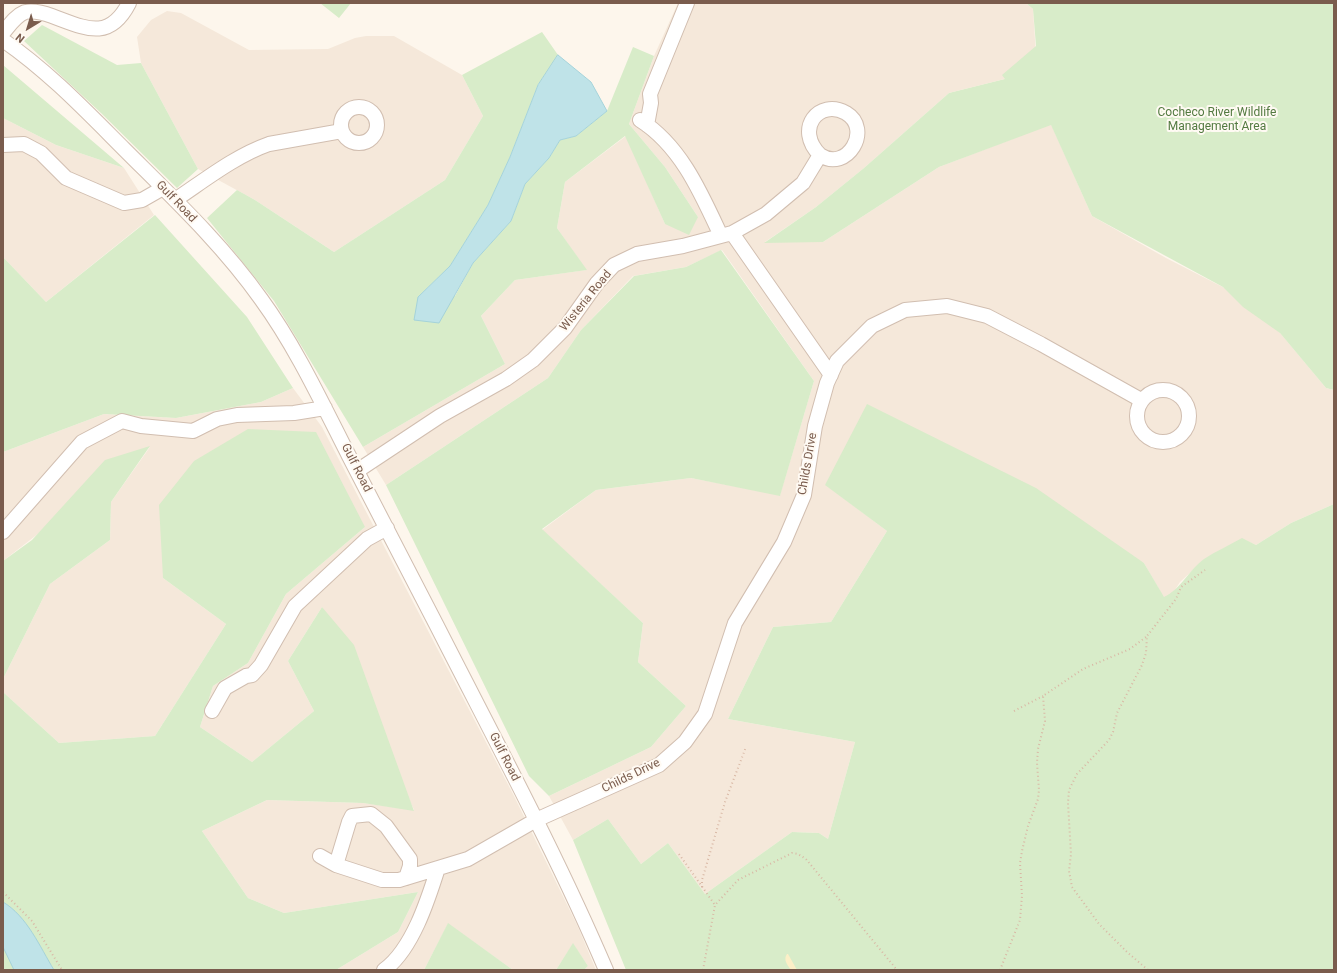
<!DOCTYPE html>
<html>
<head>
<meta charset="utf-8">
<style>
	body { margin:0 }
	#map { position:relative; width:1337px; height:973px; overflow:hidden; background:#fdf6ec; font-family:Roboto,sans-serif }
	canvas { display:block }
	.frame { position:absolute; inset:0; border:4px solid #7a5c4d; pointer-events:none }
	.north { position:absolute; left:8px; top:8px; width:40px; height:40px; -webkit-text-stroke:3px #fffaf3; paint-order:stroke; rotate:218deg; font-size:11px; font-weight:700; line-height:16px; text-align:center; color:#7a5c4d }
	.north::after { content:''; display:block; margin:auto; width:14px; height:18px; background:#7a5c4d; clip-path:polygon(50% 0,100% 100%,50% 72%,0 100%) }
</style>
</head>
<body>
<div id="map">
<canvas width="1337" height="973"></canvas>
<div class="frame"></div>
<div class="north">N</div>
</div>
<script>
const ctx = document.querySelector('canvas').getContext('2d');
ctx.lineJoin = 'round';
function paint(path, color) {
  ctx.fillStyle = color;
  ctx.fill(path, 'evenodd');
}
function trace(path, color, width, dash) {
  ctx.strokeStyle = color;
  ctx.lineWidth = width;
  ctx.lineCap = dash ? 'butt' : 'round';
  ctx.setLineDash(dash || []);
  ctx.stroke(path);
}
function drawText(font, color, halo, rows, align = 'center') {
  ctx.font = font + ' Roboto,sans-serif';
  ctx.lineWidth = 4;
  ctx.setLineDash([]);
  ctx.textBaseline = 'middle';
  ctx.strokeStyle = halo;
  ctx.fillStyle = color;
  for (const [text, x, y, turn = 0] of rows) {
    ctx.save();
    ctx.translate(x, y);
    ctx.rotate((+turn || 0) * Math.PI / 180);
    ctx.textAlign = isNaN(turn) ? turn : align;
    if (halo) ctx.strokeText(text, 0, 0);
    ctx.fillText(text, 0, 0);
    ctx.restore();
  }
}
paint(new Path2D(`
	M 678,3 L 1026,3 L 1033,9 L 1037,71 L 949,93 L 864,168 L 816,207 L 765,242 L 823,242 L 939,167 L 1051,124 L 1092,216 L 1166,258 L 1256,304 L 1326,388 L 1334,390 L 1334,504 L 1291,523 L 1256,545 L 1242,539 L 1204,560 L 1180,582 L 1173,593 L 1164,598 L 1144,563 L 825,484 L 887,531 L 831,622 L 773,627 L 728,719 L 855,742 L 828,839 L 819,833 L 792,832 L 705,894 L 668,843 L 641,864 L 608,819 L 573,840 L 549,796 L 651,747 L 686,706 L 638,662 L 643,623 L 542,530 L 596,490 L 691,478 L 780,495 L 814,381 L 722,250 L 686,267 L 633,276 L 581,330 L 548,378 L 386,485 L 363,447 L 505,364 L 481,316 L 515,280 L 586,270 L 557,228 L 565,182 L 626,136 L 665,224 L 698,217 L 665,167 L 629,124 L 654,56 Z
	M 167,11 L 181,13 L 249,50 L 328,49 L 355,38 L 366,36 L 394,36 L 462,75 L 483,116 L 445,180 L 334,252 L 255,200 L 198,169 L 141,63 L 137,37 L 151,20 Z
	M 3,118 L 56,145 L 124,168 L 154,215 L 46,302 L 3,257 Z
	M 293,388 L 322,427 L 513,794 L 578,927 L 596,970 L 584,970 L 588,966 L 573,944 L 556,970 L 513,970 L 448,924 L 424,970 L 336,970 L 398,932 L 418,892 L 284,913 L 248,898 L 202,831 L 267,800 L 363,803 L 414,810 L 322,607 L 288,661 L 314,711 L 252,762 L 200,727 L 213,686 L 248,663 L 286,594 L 365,527 L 163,578 L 226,624 L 155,736 L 59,743 L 3,692 L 3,679 L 50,584 L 110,540 L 111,502 L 150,447 L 3,561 L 3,452 L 104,414 L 176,418 L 261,402 Z`), '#f5e8da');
paint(new Path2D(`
	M 320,3 L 351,3 L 339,18 Z
	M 1026,3 L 1334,3 L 1334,390 L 1326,388 L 1280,333 L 1243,307 L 1223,287 L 1092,216 L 1051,125 L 939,167 L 823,242 L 764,243 L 816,207 L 864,168 L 949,93 L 1005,79 L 1002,75 L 1036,46 L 1033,9 Z
	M 42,25 L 117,65 L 141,63 L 198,169 L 177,188 L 101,113 L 24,41 Z
	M 542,32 L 558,55 L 538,85 L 510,157 L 488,205 L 450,266 L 418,297 L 455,296 L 473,263 L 511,221 L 525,184 L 549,158 L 560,140 L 576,136 L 607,111 L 633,47 L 654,56 L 629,124 L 665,167 L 698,217 L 689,235 L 665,224 L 625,136 L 565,182 L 557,228 L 587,270 L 515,280 L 481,316 L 505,364 L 363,447 L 274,301 L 207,218 L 237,190 L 255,200 L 334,252 L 445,180 L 483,116 L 462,75 Z
	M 3,65 L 124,168 L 56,145 L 3,118 Z
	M 155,215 L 247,317 L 293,388 L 261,402 L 176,418 L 104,414 L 3,452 L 3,257 L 46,302 Z
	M 721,250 L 814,381 L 780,496 L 691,478 L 596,490 L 542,529 L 643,623 L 638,662 L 686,706 L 651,747 L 549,796 L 529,776 L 386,485 L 548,378 L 581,330 L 634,276 L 686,267 Z
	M 867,404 L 1036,488 L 1144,563 L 1164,597 C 1180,590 1189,570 1204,559 C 1216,551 1230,545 1242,538 L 1256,545 L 1291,523 L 1334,504 L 1334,970 L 626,970 L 573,840 L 608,819 L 641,864 L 668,843 L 705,894 L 792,832 L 819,833 L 828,839 L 855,742 L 728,719 L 773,627 L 831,622 L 887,531 L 825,485 Z
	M 248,429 L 316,432 L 365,527 L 286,594 L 248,663 L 213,686 L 200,727 L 252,762 L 314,711 L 288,661 L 322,607 L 354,645 L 414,811 L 363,803 L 267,800 L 202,831 L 248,898 L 284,913 L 418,892 L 398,932 L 336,970 L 3,970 L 3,692 L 59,743 L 155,736 L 226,624 L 163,578 L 159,505 L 194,461 Z
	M 150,446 L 111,502 L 110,540 L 50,584 L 3,679 L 3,561 L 32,540 L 105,460 Z
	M 448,923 L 513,970 L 424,970 Z
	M 573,943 L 588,966 L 584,970 L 556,970 Z`), '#d8ecc9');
paint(new Path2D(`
	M 787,954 L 788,954 L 797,970 L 791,970 C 787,965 783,959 787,954 Z`), '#fcefc7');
const water = new Path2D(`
	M 558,55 L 591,82 L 607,111 L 576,136 L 560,140 L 549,158 L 525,184 L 511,221 L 473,263 L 439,323 L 414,320 L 418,297 L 450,266 L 488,205 L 510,157 L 538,85 Z
	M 3,902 C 27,916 40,947 54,970 L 14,970 L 3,947 Z`);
paint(water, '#bfe3e8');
trace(water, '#a5d3da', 1);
const minor = new Path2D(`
	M 3,33 C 9,26 15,16 25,12 C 35,10 44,13 52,16 C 85,28 109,42 129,3
	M 3,40 C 48,71 86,111 124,149 C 172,197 222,244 261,299 C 296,347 322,403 349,456 C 378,513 408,569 437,626 C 495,740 556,853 606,970
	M341 125a18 18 0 1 1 36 0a18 18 0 1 1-36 0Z
	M 640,120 C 681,146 701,193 721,236
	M 647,125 L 651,103 L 650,94 L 687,3
	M 3,145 L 24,144 L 41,153 L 66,178 L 124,203 L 142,200 L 163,188
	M 175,200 C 205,180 235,156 269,144 L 342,131
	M 732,233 L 831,375
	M1137 416a26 26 0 1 1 52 0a26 26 0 1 1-52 0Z
	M 357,471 L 440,416 L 506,379 L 533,360 L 565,328 L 597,283 L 614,265 L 637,254 L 683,246 L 732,233 L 766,214 L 803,183 L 820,155 C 847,173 873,129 846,113 C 819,98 794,129 820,155
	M 3,532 L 82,442 L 122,421 L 141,426 L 193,431 L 217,419 L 237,415 L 294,413 L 325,408
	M 212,711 L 225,688 L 246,676 L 252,675 L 261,665 L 295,606 L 367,539 L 387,528
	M 320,856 L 336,865 L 382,880 L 399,880 L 468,859 L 536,820 L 659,765 L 685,742 L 705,714 L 735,623 L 784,542 L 804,495 L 815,426 L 827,383 L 837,361 L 872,326 L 905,310 L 947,306 L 987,316 L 1041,344 L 1141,400
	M 336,865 L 349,822 L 352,816 L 371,814 L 386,826 L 410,859 L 410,866 L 406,878
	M 384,970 C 412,950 428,900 438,868`);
trace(minor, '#d1beb0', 16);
trace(new Path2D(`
	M 1014,711 L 1043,696
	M 679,854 L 715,905
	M 702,887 L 702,880 L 725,802 L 746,747
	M 3,892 L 32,921 L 62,970
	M 703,970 L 715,905 L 738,880 L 792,853 L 798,854 L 806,859 L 897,970
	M 1000,970 L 1020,920 L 1022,896 L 1020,863 L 1022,851 L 1028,826 L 1038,799 L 1039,790 L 1037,763 L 1038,749 L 1045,721 L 1043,696 L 1083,669 L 1130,649 L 1146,637
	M 1148,970 L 1127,952 L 1099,924 L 1072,887 L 1069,871 L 1071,854 L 1068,803 L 1069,790 L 1077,774 L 1109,740 L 1113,732 L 1117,713 L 1142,665 L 1146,653 L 1147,636 L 1176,599 L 1181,587 L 1205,570`), '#d9b8a5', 2, [1, 3]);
trace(minor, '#fff', 14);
drawText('12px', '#537a41', '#fffaf3', [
	["Cocheco River Wildlife",1217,113],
	["Management Area",1217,127]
]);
drawText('12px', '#7a5c4d', '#fffaf3', [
	["Gulf Road",176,202,46],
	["Wisteria Road",586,301,-51],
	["Childs Drive",808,464,-80],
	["Gulf Road",356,468,63],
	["Gulf Road",504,757,63],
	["Childs Drive",631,776,-26]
]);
</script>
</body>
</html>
